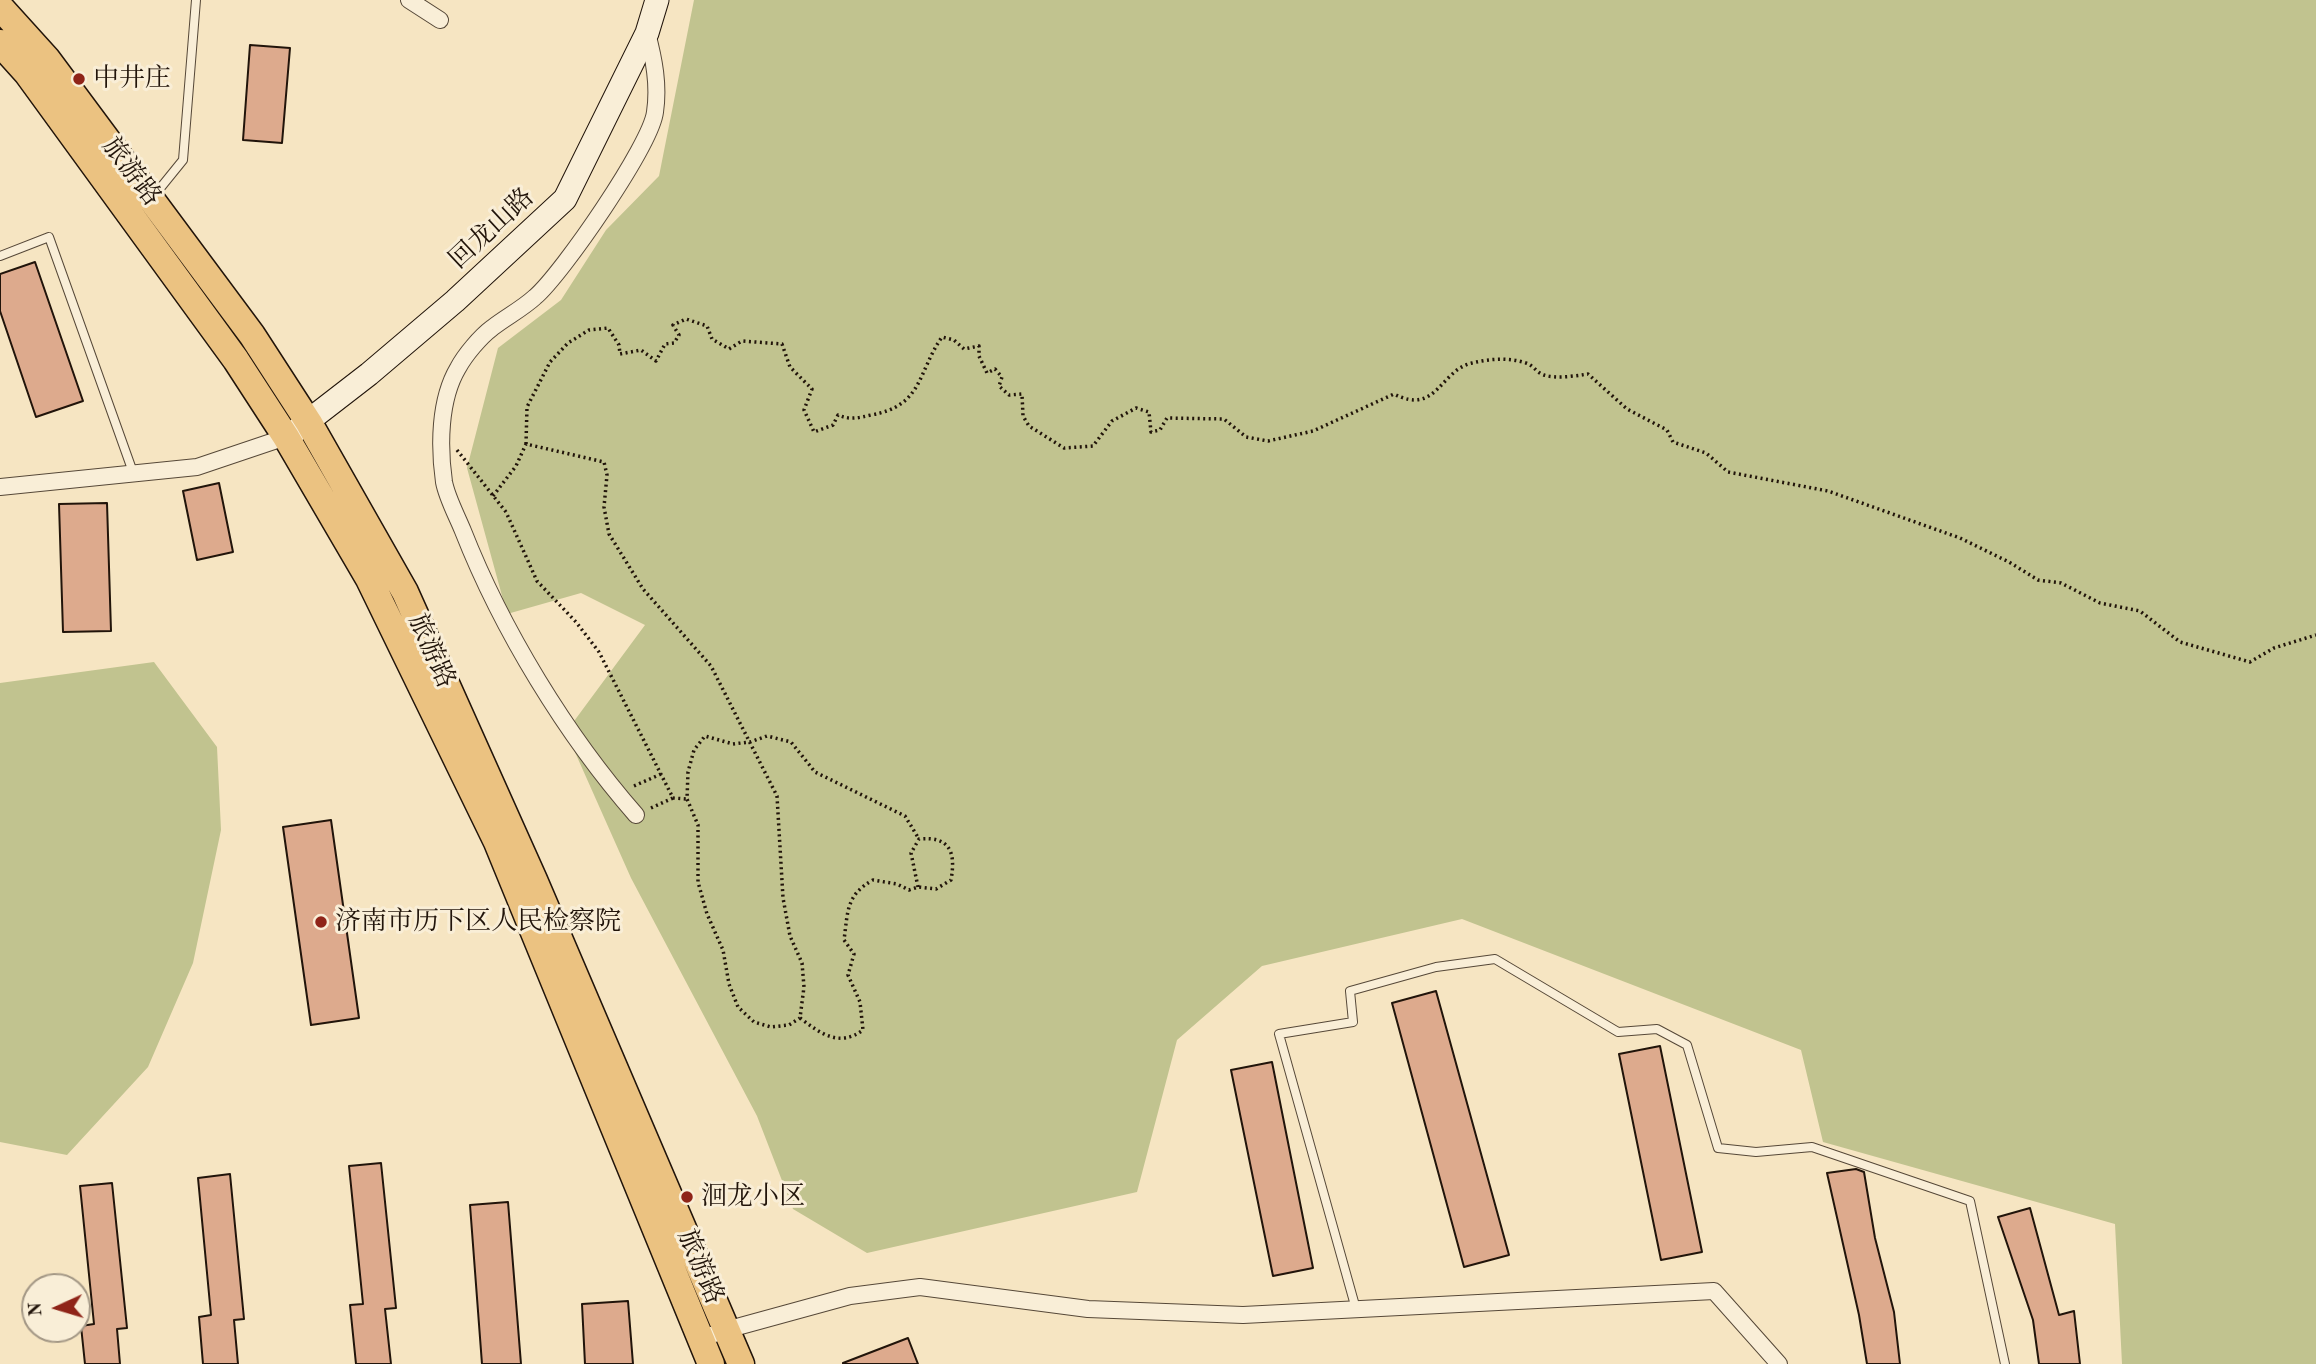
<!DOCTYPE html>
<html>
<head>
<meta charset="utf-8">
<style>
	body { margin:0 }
	#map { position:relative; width:2316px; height:1364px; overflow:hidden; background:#f6e5c2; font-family:"Old Standard TT",serif }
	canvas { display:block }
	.north { position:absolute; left:21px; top:1273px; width:70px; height:70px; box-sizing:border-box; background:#f9eed7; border:2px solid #a39785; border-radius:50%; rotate:266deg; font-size:19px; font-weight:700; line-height:28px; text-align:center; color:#21140a }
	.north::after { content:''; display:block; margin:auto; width:24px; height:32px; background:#8f2418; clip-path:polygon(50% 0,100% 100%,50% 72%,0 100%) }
</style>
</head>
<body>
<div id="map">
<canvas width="2316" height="1364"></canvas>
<div class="north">N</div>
</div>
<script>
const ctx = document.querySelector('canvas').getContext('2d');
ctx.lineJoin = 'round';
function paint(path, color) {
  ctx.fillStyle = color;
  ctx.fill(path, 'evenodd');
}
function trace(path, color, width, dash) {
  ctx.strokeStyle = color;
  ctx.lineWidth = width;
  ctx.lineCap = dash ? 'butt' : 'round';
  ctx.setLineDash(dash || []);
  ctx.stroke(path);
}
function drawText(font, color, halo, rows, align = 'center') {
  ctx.font = font + ' "Old Standard TT","Noto Serif SC",serif';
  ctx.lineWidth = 6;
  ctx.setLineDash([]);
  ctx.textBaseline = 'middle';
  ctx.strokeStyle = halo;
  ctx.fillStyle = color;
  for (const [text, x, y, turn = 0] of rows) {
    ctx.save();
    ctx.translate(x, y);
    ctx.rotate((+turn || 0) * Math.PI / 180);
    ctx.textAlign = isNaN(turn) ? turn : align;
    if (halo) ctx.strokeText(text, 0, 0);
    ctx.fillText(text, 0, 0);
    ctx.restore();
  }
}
paint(new Path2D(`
	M 694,0 L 2316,0 L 2316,1364 L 2122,1364 L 2115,1224 L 1823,1142 L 1801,1050 L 1462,919 L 1262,966 L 1177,1040 L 1137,1192 L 867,1253 L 793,1209 L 757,1116 L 631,878 L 566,732 L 645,625 L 581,593 L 507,614 L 467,468 L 498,348 L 561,300 L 606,230 L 659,176 Z
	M 154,662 L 217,747 L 221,830 L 193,963 L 148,1067 L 67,1155 L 0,1142 L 0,683 Z`), '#c1c38f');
const building = new Path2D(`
	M 250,45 L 290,48 L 282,143 L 243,140 Z
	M 35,262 L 83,401 L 36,417 L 0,311 L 0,274 Z
	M 219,483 L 233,552 L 197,560 L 183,491 Z
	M 107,503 L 111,631 L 63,632 L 59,504 Z
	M 331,820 L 359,1018 L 311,1025 L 283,827 Z
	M 1436,991 L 1509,1255 L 1464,1267 L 1392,1003 Z
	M 1660,1046 L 1702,1252 L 1661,1260 L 1619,1054 Z
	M 1272,1062 L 1313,1268 L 1273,1276 L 1231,1070 Z
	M 381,1163 L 396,1308 L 385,1309 L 391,1364 L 356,1364 L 350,1305 L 363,1304 L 349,1166 Z
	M 1856,1169 L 1864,1172 L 1875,1238 L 1894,1312 L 1900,1364 L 1867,1364 L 1859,1315 L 1827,1173 Z
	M 230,1174 L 244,1319 L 234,1320 L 238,1364 L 203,1364 L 199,1317 L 211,1315 L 198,1178 Z
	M 112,1183 L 127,1328 L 117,1329 L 120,1364 L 85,1364 L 81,1326 L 94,1324 L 80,1186 Z
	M 508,1202 L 521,1364 L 482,1364 L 470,1205 Z
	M 2030,1208 L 2059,1315 L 2074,1311 L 2080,1364 L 2039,1364 L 2033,1320 L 1998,1217 Z
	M 628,1301 L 633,1364 L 585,1364 L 582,1304 Z
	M 908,1338 L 918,1364 L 843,1364 L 843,1363 Z`);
paint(building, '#ddaa8d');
trace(building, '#21140a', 2);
const lane = new Path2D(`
	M 153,197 L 183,160 L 196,0
	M 0,256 L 49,237 L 134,475
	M 1356,1309 L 1279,1034 L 1353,1022 L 1350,991 L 1436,967 L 1495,959 L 1618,1032 L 1657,1029 L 1687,1045 L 1718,1148 L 1756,1152 L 1812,1147 L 1970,1201 L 2005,1364`);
const street = new Path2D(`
	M 409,0 L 440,20
	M 0,487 L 197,467 L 286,437
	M 636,815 C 566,735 502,630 463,531 C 457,516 447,498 444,482 C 439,447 439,400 458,368 C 465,355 480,337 492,328 C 506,317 522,309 535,297 C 562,274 651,145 655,112 C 659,85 654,59 647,33
	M 700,1339 L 726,1330 L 850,1296 L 920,1287 L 1088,1309 L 1243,1315 L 1714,1291 L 1779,1364`);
const secondary = new Path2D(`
	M 294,432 L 369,374 L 455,301 L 565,199 L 647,33 L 657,0`);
const primary = new Path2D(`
	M 0,7 L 47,59 L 252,335 L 309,423 L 405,592 L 534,880 L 741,1364
	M 0,43 L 27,73 L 236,360 L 286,437 L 369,579 L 497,842 L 711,1364`);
trace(lane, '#564838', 10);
trace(street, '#564838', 18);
trace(secondary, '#21140a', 25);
trace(primary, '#21140a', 29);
trace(new Path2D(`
	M 526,444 L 527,407 L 550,362 L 568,343 L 589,330 L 608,328 L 619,345 L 620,354 L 641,350 L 656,361 L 665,344 L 674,343 L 679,335 L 673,325 L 686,319 L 707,326 L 712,339 L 729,349 L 742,341 L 782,344 L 790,367 L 812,389 L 804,410 L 814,432 L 833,425 L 838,415 C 850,420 858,418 871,415 C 923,406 917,373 942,337 L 954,340 L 964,349 L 979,346 L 979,356 L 987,373 L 995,369 L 1002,377 L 999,386 L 1009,395 L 1022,394 L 1023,416 L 1029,426 L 1064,448 L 1093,446 L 1112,421 L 1136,408 L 1149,412 L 1151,432 L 1160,430 L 1167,418 L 1224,419 L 1246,437 L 1268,441 L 1313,431 L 1394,394 C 1437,416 1440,370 1472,363 C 1489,359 1508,357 1526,363 C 1533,365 1537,373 1544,375 C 1557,379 1574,376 1588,374 L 1627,409 L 1667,430 L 1673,442 L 1706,453 L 1728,472 L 1828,491 L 1960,538 L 2009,562 L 2038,580 L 2061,583 L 2100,603 L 2140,611 L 2180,642 L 2250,662 L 2274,648 L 2316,635
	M 457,450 L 506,512 L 537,581 L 576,622 L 599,652 L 673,798 L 687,799
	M 493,496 L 516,466 L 526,444 L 604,462 L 607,475 L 604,507 L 609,534 L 643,589 L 711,666 L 777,796 L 783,898 L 790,936 L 802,963 L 804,987 L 800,1018 L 789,1025 L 771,1027 L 754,1022 L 738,1007 L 729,984 L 723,950 L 707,914 L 698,882 L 698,825 L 687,799 L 688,772 L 694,750 L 705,736 L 733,744 L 750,742 L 767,736 L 791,742 L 815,772 L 905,816 L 919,839
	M 634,786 L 661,774
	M 651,808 L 673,798
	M 800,1018 C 820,1033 839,1048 863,1030 L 860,1002 L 848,975 L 854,954 L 844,940 C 848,911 846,895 873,880 L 897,884 L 909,890 L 918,887 L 936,889 L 951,880 C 956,852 950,836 919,839 L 911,853 L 918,887`), '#21140a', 3.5, [2, 3.5]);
trace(lane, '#f9eed7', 8);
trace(street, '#f9eed7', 16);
trace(secondary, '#f9eed7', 23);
trace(primary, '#ebc281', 26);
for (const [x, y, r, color] of [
	[79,79,7,"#8f2418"],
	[321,922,7,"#8f2418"],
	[687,1197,7,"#8f2418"]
]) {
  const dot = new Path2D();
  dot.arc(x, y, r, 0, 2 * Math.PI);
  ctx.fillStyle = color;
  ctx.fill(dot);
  trace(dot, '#f9eed7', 2.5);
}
drawText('26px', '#21140a', '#f9eed7', [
	["中井庄",93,79],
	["济南市历下区人民检察院",335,922],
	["洄龙小区",701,1197]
], 'left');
drawText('26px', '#21140a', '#f9eed7', [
	["旅游路",131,172,53],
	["回龙山路",492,229,-43],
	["旅游路",431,651,66],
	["旅游路",700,1267,67]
]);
</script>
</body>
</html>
